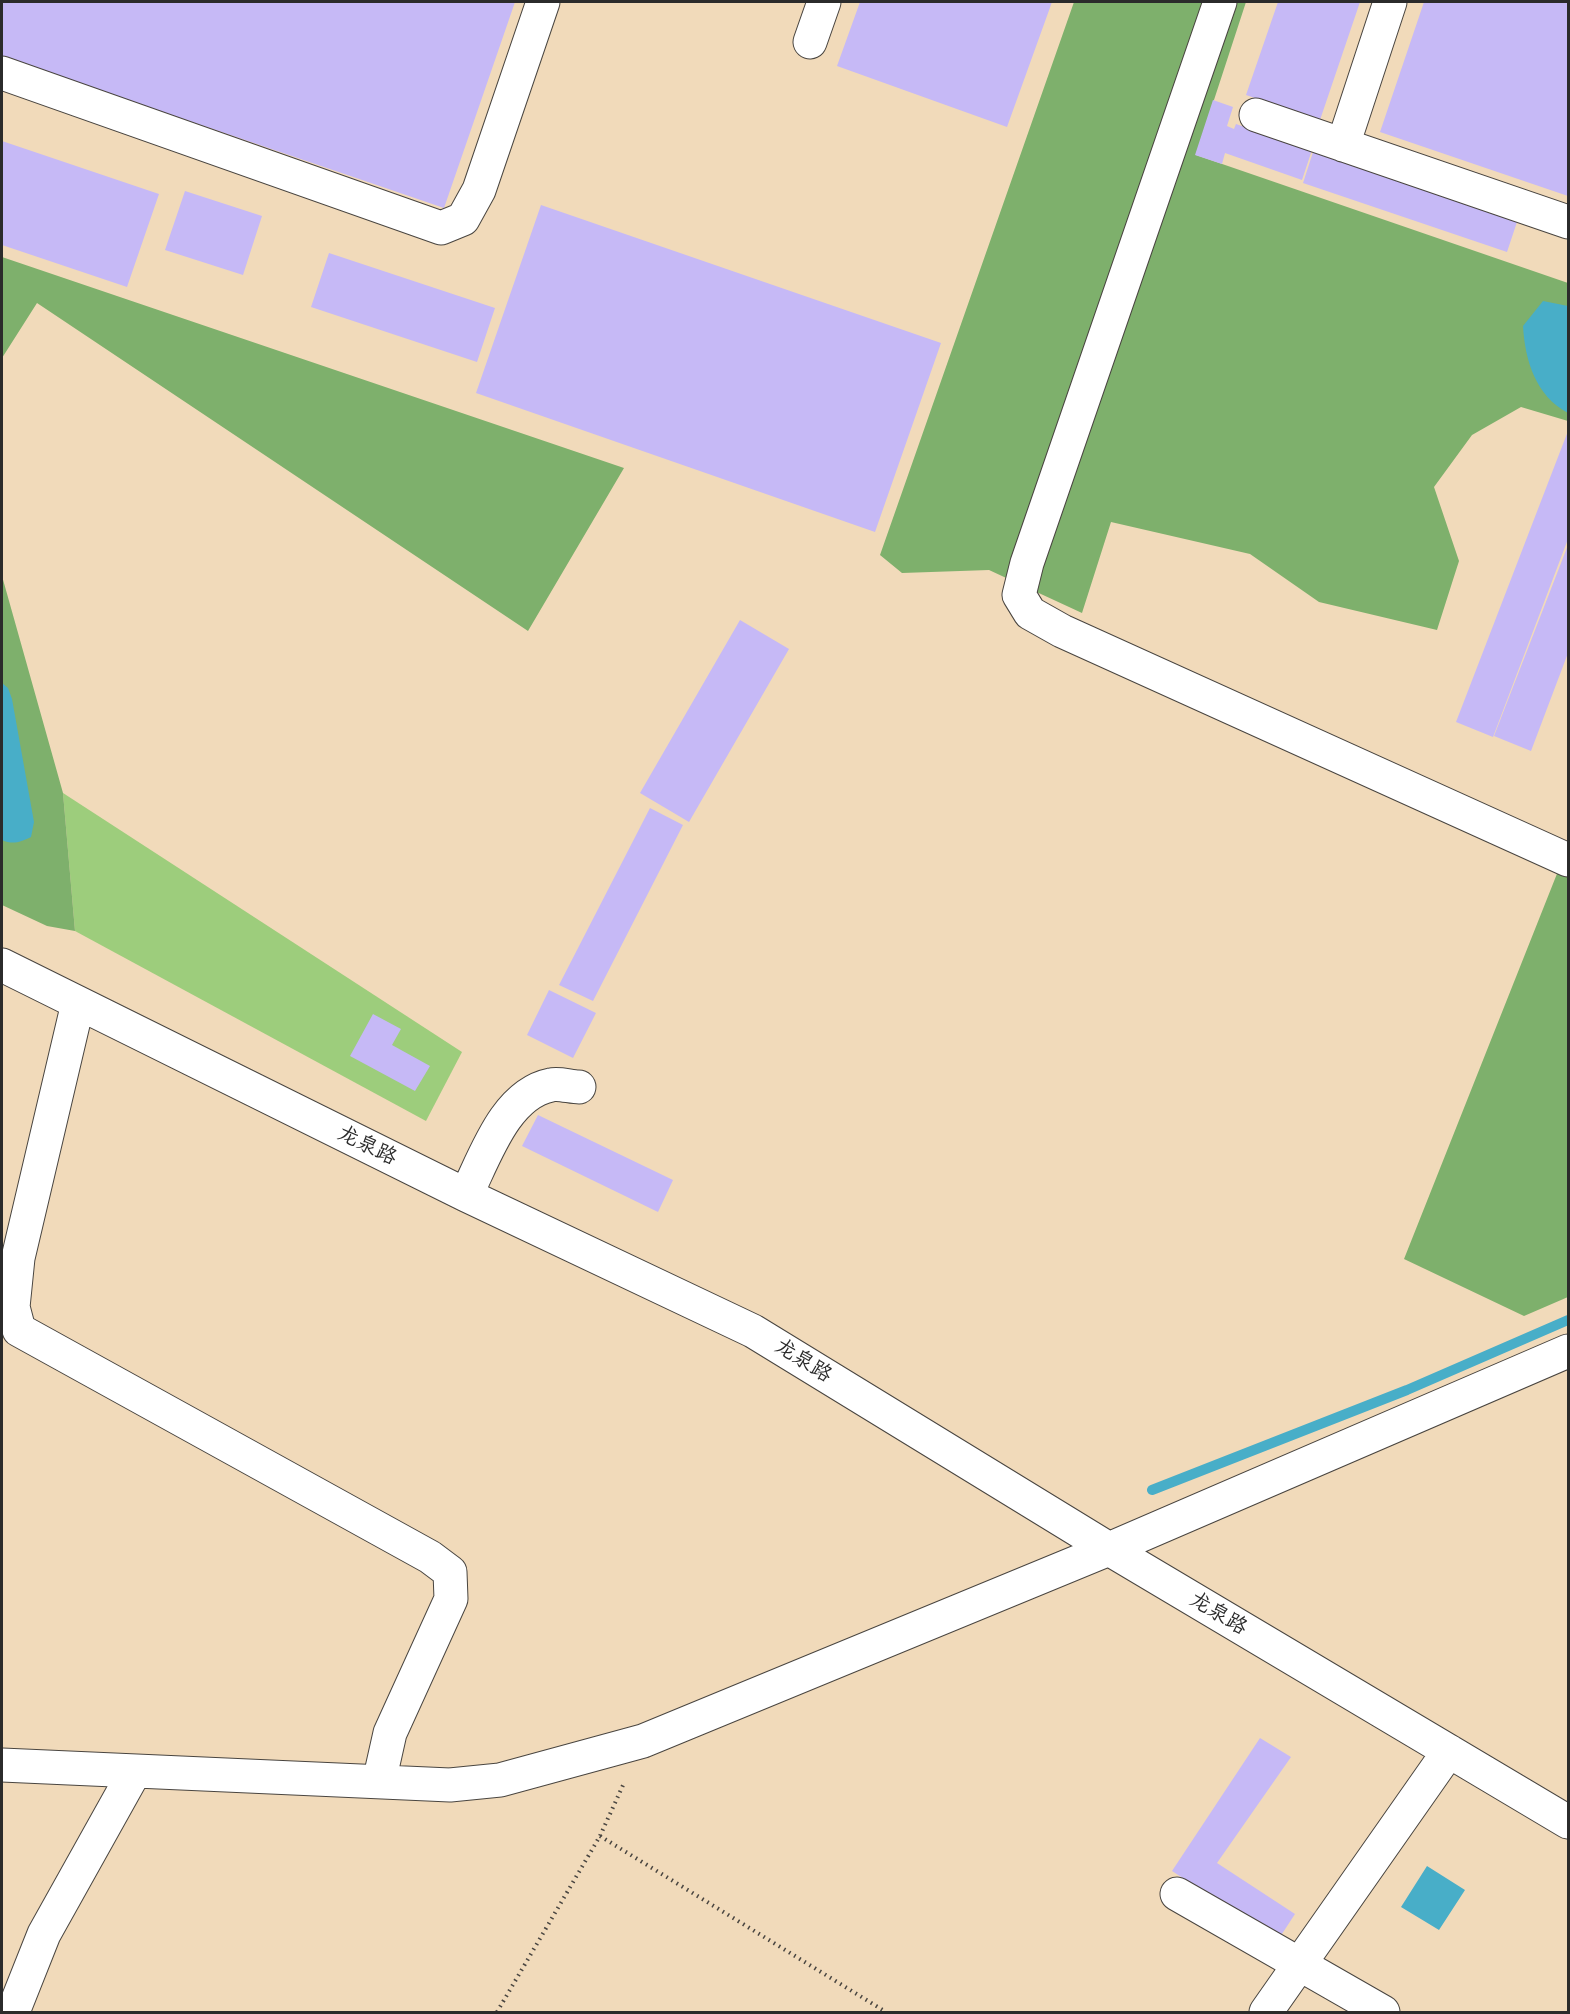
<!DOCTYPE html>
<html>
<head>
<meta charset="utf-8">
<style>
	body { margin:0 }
	#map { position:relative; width:1570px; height:2014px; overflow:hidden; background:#f1daba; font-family:"Shantell Sans",sans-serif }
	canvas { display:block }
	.frame { position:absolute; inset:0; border:3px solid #2b2b2b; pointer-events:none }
</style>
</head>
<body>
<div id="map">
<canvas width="1570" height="2014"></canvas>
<div class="frame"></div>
</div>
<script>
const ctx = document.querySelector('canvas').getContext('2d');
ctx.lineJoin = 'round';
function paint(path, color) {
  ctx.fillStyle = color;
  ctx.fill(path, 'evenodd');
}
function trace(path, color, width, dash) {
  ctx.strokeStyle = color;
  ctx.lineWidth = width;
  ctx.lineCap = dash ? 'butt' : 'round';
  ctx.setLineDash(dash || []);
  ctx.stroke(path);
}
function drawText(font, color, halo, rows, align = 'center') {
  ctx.font = font + ' "Shantell Sans","LXGW WenKai TC",sans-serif';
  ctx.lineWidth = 6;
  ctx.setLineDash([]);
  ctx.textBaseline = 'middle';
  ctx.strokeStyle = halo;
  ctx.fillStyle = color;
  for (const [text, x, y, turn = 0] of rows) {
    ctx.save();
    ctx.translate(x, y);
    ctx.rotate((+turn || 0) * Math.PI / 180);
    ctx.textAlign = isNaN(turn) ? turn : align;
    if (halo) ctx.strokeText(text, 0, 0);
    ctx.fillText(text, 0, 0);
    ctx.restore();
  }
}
paint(new Path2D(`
	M 63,793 L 462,1052 L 426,1121 L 75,931 Z`), '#9dcd7c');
paint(new Path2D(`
	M 1074,2 L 1246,2 L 1196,155 L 1568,283 L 1568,421 L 1521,407 L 1472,435 L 1434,487 L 1459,561 L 1437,630 L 1319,602 L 1250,554 L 1111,522 L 1082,613 L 989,570 L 902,573 L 880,555 Z
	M 2,257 L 624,468 L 528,631 L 37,303 L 2,358 Z
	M 2,576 L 63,793 L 75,931 L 47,926 L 2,905 Z
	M 1568,846 L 1568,1297 L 1524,1316 L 1404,1259 Z`), '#7eb06c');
paint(new Path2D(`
	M 1543,301 L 1568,306 L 1568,413 C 1536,396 1525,361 1523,326 Z
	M 2,683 L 8,688 L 12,699 L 34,822 L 31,837 C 20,842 13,845 2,840 Z
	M 1427,1866 L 1465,1890 L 1439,1930 L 1401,1907 Z`), '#48aec8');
trace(new Path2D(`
	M 1152,1490 L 1407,1390 L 1568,1320`), '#48aec8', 10);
paint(new Path2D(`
	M 2,2 L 515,2 L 444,208 L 2,57 Z
	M 860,2 L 1052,2 L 1007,127 L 837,66 Z
	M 1278,2 L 1360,2 L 1320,120 L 1246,95 Z
	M 1424,2 L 1568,2 L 1568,196 L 1380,132 Z
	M 1213,100 L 1233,107 L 1227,126 L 1234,129 L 1236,124 L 1312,150 L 1302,180 L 1225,153 L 1222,164 L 1195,155 Z
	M 2,141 L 159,194 L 127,287 L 2,245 Z
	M 1314,149 L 1518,219 L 1507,252 L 1303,183 Z
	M 185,191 L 262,216 L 243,275 L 165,250 Z
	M 541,205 L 941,343 L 875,532 L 476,393 Z
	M 329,253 L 495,308 L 477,362 L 311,307 Z
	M 1568,431 L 1568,539 L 1493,737 L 1456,722 Z
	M 1568,545 L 1568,653 L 1531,751 L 1494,736 Z
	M 740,620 L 789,649 L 689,822 L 640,793 Z
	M 650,808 L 683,825 L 593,1001 L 559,985 Z
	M 549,990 L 596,1013 L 573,1058 L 527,1035 Z
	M 373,1014 L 401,1029 L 392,1045 L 430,1066 L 415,1091 L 350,1056 Z
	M 538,1115 L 673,1180 L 658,1212 L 522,1146 Z
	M 1260,1738 L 1291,1757 L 1217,1863 L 1295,1914 L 1278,1940 L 1172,1871 Z`), '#c6b9f6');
const minor = new Path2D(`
	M 1220,2 L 1027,563 L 1019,595 L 1030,613 L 1062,631 L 1568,860
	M 810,42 L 824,2
	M 2,73 L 441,228 L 463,219 L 479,190 L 543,2
	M 1256,115 L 1568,222
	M 1343,145 L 1390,2
	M 2,965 L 466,1195 L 753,1331 L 1109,1549 L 1568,1822
	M 78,1003 L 18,1258 L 13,1307 L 19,1330 L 430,1557 L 450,1572 L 451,1599 L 390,1733 L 379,1782
	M 466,1195 C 485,1157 505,1094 551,1085 C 559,1083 571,1087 579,1087
	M 2,1765 L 450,1785 L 500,1780 L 643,1741 L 1109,1549 L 1568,1351
	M 1177,1894 L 1383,2012
	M 13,2012 L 44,1934 L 135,1771
	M 1266,2012 L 1449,1751`);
trace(minor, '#494540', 35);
trace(new Path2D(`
	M 600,1836 L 886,2012
	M 497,2012 L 600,1836 L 624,1783`), '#494540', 4, [1.5, 4.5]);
trace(minor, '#fff', 33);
drawText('21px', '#2b2b2b', '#fff', [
	["龙泉路",367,1146,26],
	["龙泉路",803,1361,32],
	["龙泉路",1218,1614,31]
]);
</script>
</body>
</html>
